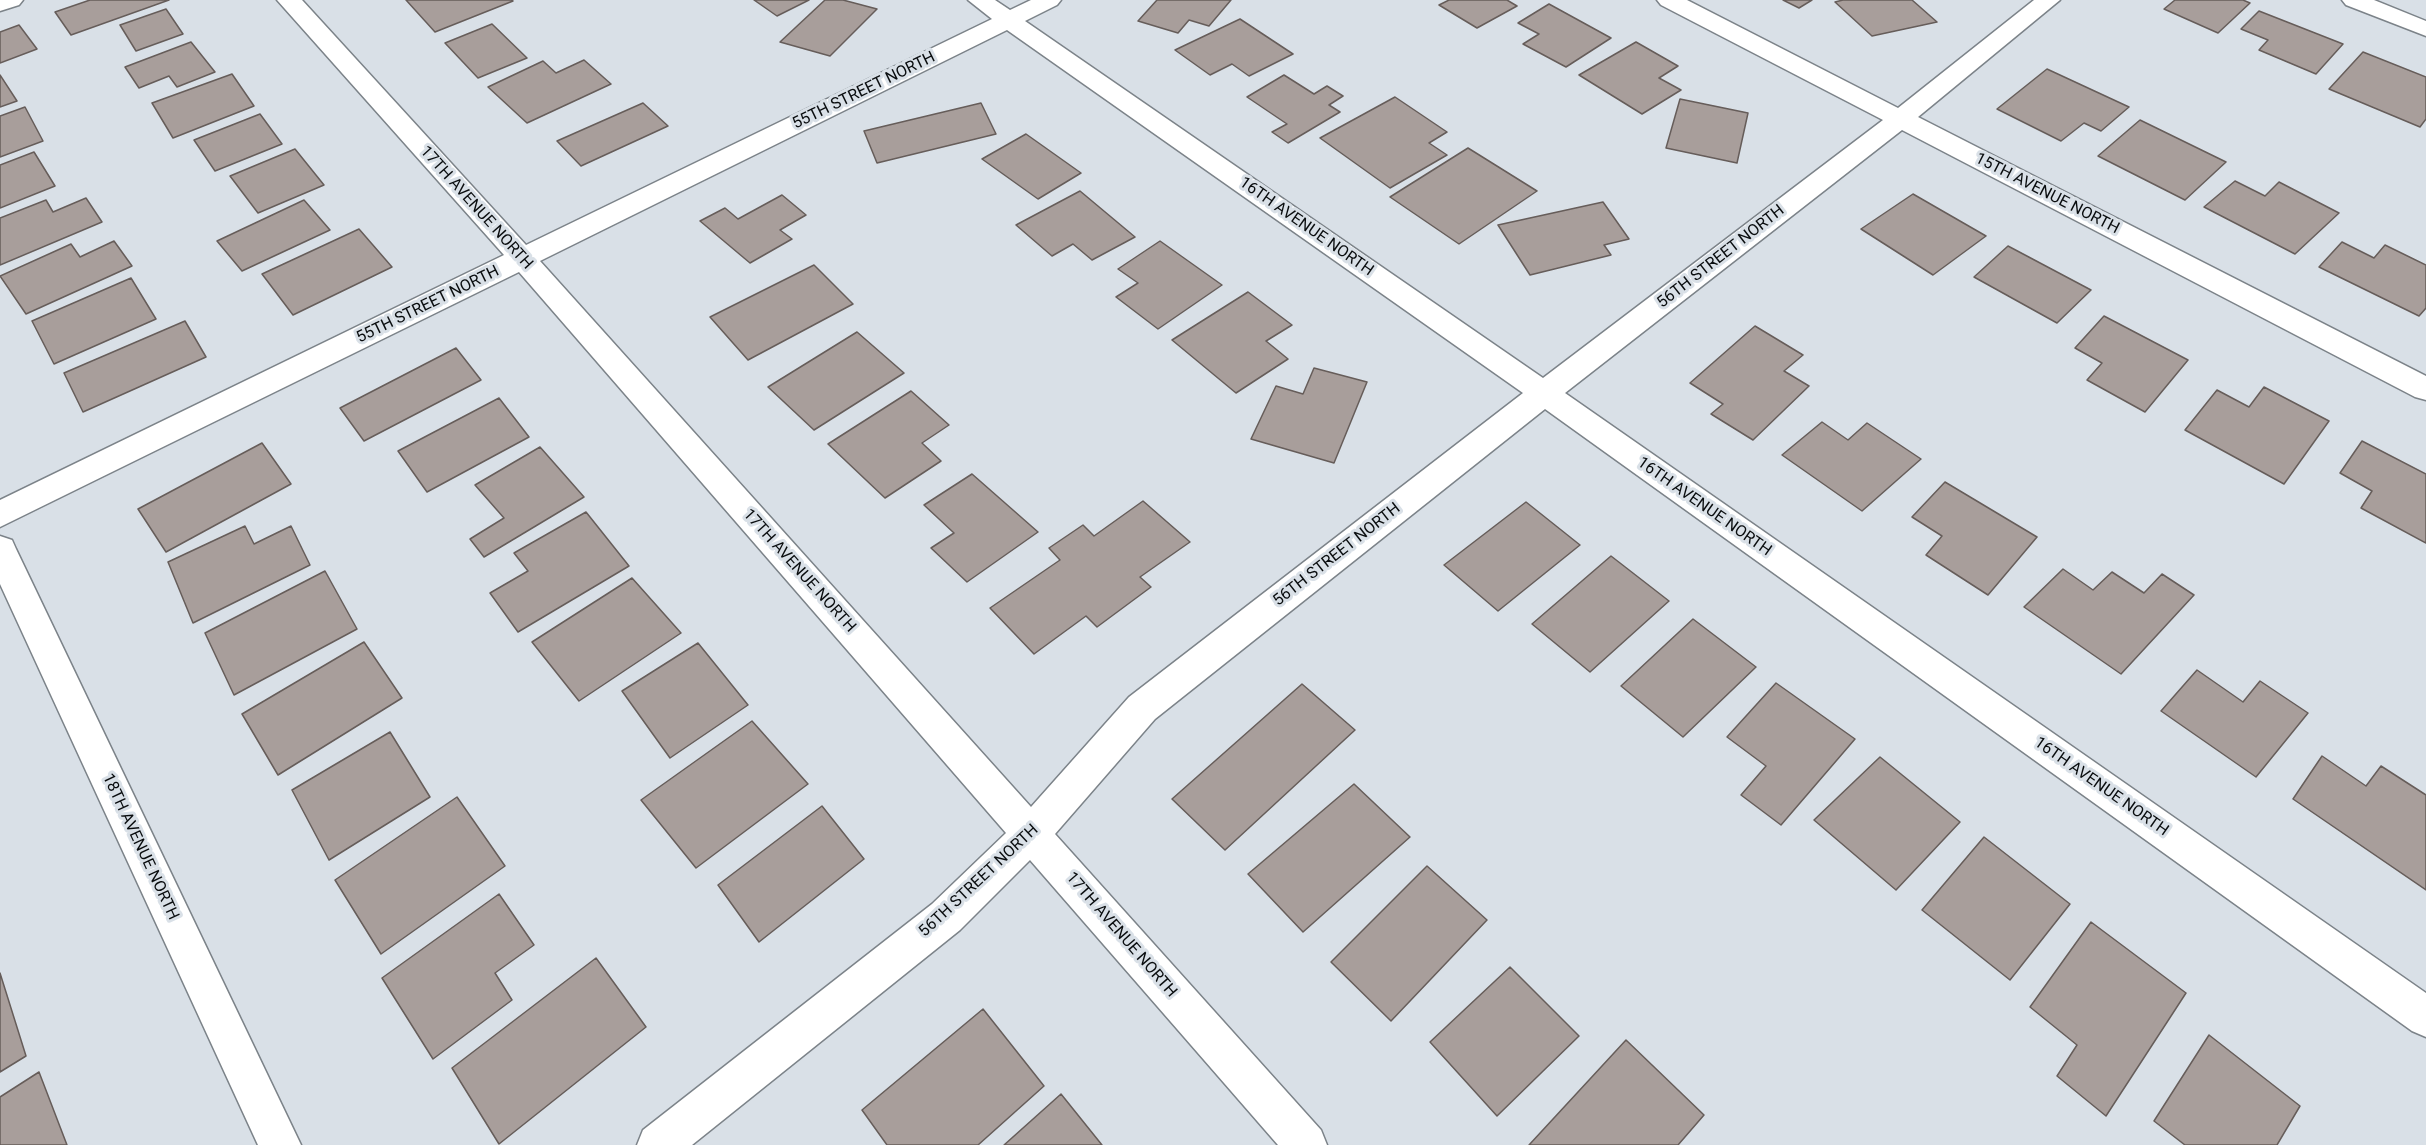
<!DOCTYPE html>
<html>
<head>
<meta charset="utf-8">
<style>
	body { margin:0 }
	canvas { display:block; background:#d9e0e7 }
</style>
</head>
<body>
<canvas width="2426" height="1145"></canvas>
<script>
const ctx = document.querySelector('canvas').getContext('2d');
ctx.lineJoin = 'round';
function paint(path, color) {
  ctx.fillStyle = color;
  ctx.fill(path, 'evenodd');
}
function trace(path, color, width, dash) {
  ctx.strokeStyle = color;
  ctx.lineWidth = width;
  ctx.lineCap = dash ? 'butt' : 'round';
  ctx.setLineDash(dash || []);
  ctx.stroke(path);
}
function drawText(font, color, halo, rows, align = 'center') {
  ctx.font = font + ' Roboto,sans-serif';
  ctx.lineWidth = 6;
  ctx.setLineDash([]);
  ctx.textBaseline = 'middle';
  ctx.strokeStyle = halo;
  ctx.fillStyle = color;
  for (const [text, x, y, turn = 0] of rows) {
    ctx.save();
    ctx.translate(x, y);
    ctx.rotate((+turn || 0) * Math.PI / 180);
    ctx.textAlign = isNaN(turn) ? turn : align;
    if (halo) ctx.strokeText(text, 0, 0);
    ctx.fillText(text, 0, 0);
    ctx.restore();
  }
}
const building = new Path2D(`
	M 90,0 L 169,0 L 71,35 L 55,12 Z
	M 406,0 L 511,0 L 513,1 L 435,32 Z
	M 754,0 L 809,0 L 777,16 Z
	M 825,0 L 843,0 L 877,9 L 830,56 L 780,42 Z
	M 1157,0 L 1231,0 L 1209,26 L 1189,20 L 1178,33 L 1138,21 Z
	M 1449,0 L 1507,0 L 1517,6 L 1477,28 L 1439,5 Z
	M 1783,0 L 1812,0 L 1799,8 Z
	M 1843,0 L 1912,0 L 1937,22 L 1872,36 L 1835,2 Z
	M 2175,0 L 2243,0 L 2250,3 L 2218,33 L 2164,9 Z
	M 1549,4 L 1611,38 L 1566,67 L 1523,44 L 1539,34 L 1518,23 Z
	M 166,9 L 183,34 L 136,51 L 120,25 Z
	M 2259,11 L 2343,44 L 2316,74 L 2259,50 L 2268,40 L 2241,29 Z
	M 1240,19 L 1293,54 L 1249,76 L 1232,64 L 1210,75 L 1175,50 Z
	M 492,24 L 527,58 L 478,78 L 445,43 Z
	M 19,25 L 37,49 L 0,63 L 0,32 Z
	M 191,42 L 215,72 L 177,87 L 169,76 L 139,88 L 125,67 Z
	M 1636,42 L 1678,66 L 1659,78 L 1681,90 L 1642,114 L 1579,75 Z
	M 2363,52 L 2426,77 L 2426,119 L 2420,127 L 2329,89 Z
	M 584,60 L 611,84 L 527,123 L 488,87 L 543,61 L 556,73 Z
	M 2047,69 L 2129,107 L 2101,131 L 2084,123 L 2061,141 L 1997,109 Z
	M 232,74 L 254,106 L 173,138 L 152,103 Z
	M 0,75 L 17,101 L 0,107 Z
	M 1284,75 L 1314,94 L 1327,86 L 1343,96 L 1329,105 L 1340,112 L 1288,143 L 1272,132 L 1287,124 L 1247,97 Z
	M 1395,97 L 1447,132 L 1429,143 L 1447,155 L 1390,188 L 1320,138 Z
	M 1680,99 L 1748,113 L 1737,163 L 1666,148 Z
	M 643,103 L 668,126 L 581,166 L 557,141 Z
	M 981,103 L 996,134 L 877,163 L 864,131 Z
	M 25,107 L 43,141 L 0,157 L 0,116 Z
	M 260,114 L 282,144 L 215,171 L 194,140 Z
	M 2140,120 L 2226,162 L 2185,200 L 2098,156 Z
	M 1026,134 L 1081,173 L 1038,199 L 982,159 Z
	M 1468,148 L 1537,191 L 1459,244 L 1390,197 Z
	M 295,149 L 324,185 L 258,213 L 230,176 Z
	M 34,152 L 55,186 L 0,208 L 0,165 Z
	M 2235,181 L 2265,196 L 2279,182 L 2339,213 L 2295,254 L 2204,207 Z
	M 1080,191 L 1135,237 L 1092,260 L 1073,244 L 1052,256 L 1016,225 Z
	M 1913,194 L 1986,236 L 1933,275 L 1861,229 Z
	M 782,195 L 806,215 L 780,230 L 792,239 L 750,263 L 700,221 L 725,208 L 738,219 Z
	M 86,198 L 102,222 L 0,265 L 0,218 L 46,200 L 53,212 Z
	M 304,200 L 330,230 L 242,271 L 217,241 Z
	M 1603,202 L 1629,239 L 1604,245 L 1611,255 L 1530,275 L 1498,225 Z
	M 359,229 L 392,267 L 293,315 L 262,274 Z
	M 114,241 L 132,266 L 26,314 L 0,276 L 71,244 L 80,257 Z
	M 1160,241 L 1222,285 L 1158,329 L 1116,297 L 1138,283 L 1118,269 Z
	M 2342,242 L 2374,258 L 2385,245 L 2426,265 L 2426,308 L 2419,316 L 2319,267 Z
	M 2008,246 L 2091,290 L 2057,323 L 1974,277 Z
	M 814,265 L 853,304 L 748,360 L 710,317 Z
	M 131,278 L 156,319 L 54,364 L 32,321 Z
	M 1248,292 L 1292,325 L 1266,341 L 1288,359 L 1236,393 L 1172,340 Z
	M 2104,316 L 2188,360 L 2145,412 L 2087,380 L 2102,363 L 2075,348 Z
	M 185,321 L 206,357 L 83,412 L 64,373 Z
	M 1755,326 L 1803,355 L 1784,371 L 1809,386 L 1753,440 L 1711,414 L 1723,404 L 1690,383 Z
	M 857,332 L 904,373 L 814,430 L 768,387 Z
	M 456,348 L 481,380 L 364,441 L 340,408 Z
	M 1314,368 L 1367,382 L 1334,463 L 1251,439 L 1276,386 L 1303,394 Z
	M 2264,387 L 2329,421 L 2284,484 L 2185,430 L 2217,390 L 2249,407 Z
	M 911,391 L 949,425 L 922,443 L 941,461 L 885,498 L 828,444 Z
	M 499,398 L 529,437 L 427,492 L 398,451 Z
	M 1822,422 L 1848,440 L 1867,423 L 1921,459 L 1862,511 L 1782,455 Z
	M 2362,441 L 2426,474 L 2426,543 L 2361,508 L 2372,491 L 2340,473 Z
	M 262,443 L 291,484 L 166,552 L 138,509 Z
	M 540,447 L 584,497 L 484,557 L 470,539 L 504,518 L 475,485 Z
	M 972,474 L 1038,532 L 967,582 L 931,548 L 954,533 L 924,505 Z
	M 1945,482 L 2037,537 L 1988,595 L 1926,555 L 1942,536 L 1912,517 Z
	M 1143,501 L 1190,542 L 1140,577 L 1151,587 L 1097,627 L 1086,616 L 1034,654 L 990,608 L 1060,560 L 1049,548 L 1083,525 L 1094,536 Z
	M 1526,502 L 1580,545 L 1498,611 L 1444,565 Z
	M 586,512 L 629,566 L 518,632 L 490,593 L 528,571 L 514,553 Z
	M 245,526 L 254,544 L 291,526 L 310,565 L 193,623 L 168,562 Z
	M 1611,556 L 1669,601 L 1590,672 L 1532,624 Z
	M 2063,569 L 2093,590 L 2112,572 L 2144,593 L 2162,574 L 2194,595 L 2121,674 L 2024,607 Z
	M 325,571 L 357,629 L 234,695 L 205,633 Z
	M 632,578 L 681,633 L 579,701 L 532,642 Z
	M 1693,619 L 1756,667 L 1683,737 L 1621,686 Z
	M 364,642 L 402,698 L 278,775 L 242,714 Z
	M 698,643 L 748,705 L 670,758 L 622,691 Z
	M 2197,670 L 2243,702 L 2260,681 L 2308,713 L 2256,777 L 2161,711 Z
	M 1776,683 L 1855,739 L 1781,825 L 1741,795 L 1766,766 L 1727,737 Z
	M 1302,684 L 1355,730 L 1225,850 L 1172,799 Z
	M 752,721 L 808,784 L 696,868 L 641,800 Z
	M 390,732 L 430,797 L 329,860 L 292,790 Z
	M 2322,756 L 2366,786 L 2381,766 L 2426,795 L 2426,890 L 2293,799 Z
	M 1880,757 L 1960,822 L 1896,890 L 1814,820 Z
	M 1354,784 L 1410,837 L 1303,932 L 1248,874 Z
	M 457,797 L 505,866 L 381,954 L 335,880 Z
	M 822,806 L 864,859 L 759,942 L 718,885 Z
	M 1984,837 L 2070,904 L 2010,980 L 1922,910 Z
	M 1427,866 L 1487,920 L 1391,1021 L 1331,962 Z
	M 499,894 L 534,945 L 495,973 L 512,1000 L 433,1059 L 382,978 Z
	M 2091,922 L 2186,993 L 2106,1116 L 2057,1076 L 2077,1045 L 2030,1007 Z
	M 596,958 L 646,1027 L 499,1144 L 452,1068 Z
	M 1510,967 L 1579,1036 L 1497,1116 L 1430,1042 Z
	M 0,973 L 26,1056 L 0,1072 Z
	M 983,1009 L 1044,1086 L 978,1145 L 887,1145 L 862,1110 Z
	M 2209,1035 L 2300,1106 L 2277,1145 L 2185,1145 L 2154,1121 Z
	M 1626,1040 L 1704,1115 L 1678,1145 L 1529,1145 Z
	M 39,1072 L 67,1145 L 0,1145 L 0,1097 Z
	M 1061,1094 L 1102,1145 L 1004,1145 Z`);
paint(building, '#a89e9b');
trace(building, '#665d5a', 1.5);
const street = new Path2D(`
	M 0,0 L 23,0 L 19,5 L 0,11 Z
	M 277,0 L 302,0 L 526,245 L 992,19 L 968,0 L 995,0 L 1010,10 L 1031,0 L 1061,0 L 1057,5 L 1025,21 L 1543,378 L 1883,120 L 1661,5 L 1657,0 L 1687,0 L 1898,108 L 2034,0 L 2060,0 L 1918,117 L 2426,376 L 2426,400 L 2415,397 L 1902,130 L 1565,393 L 2426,993 L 2426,1037 L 2412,1031 L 1545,409 L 1155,719 L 1055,834 L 1321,1130 L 1327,1145 L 1278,1145 L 1030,860 L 960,930 L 692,1145 L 637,1145 L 643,1130 L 932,904 L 1006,833 L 519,272 L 0,527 L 0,500 L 504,255 ZM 1007,30 L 1523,393 L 1129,697 L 1031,807 L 540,261 Z
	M 2342,0 L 2374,0 L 2426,21 L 2426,36 L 2346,5 Z
	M 0,536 L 12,540 L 16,549 L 301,1145 L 258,1145 L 0,584 Z`);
trace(street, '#7c8389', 3);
paint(street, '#fff');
drawText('16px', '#090c0e', '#d9e0e7', [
	["55TH STREET NORTH",864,91,-26],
	["15TH AVENUE NORTH",2047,194,27],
	["17TH AVENUE NORTH",476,208,48],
	["16TH AVENUE NORTH",1306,227,35],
	["56TH STREET NORTH",1721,257,-38],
	["55TH STREET NORTH",428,305,-26],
	["16TH AVENUE NORTH",1704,507,35],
	["56TH STREET NORTH",1337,555,-38],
	["17TH AVENUE NORTH",799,571,48],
	["16TH AVENUE NORTH",2101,787,35],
	["18TH AVENUE NORTH",140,847,65],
	["56TH STREET NORTH",979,881,-43],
	["17TH AVENUE NORTH",1121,935,49]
]);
</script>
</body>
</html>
